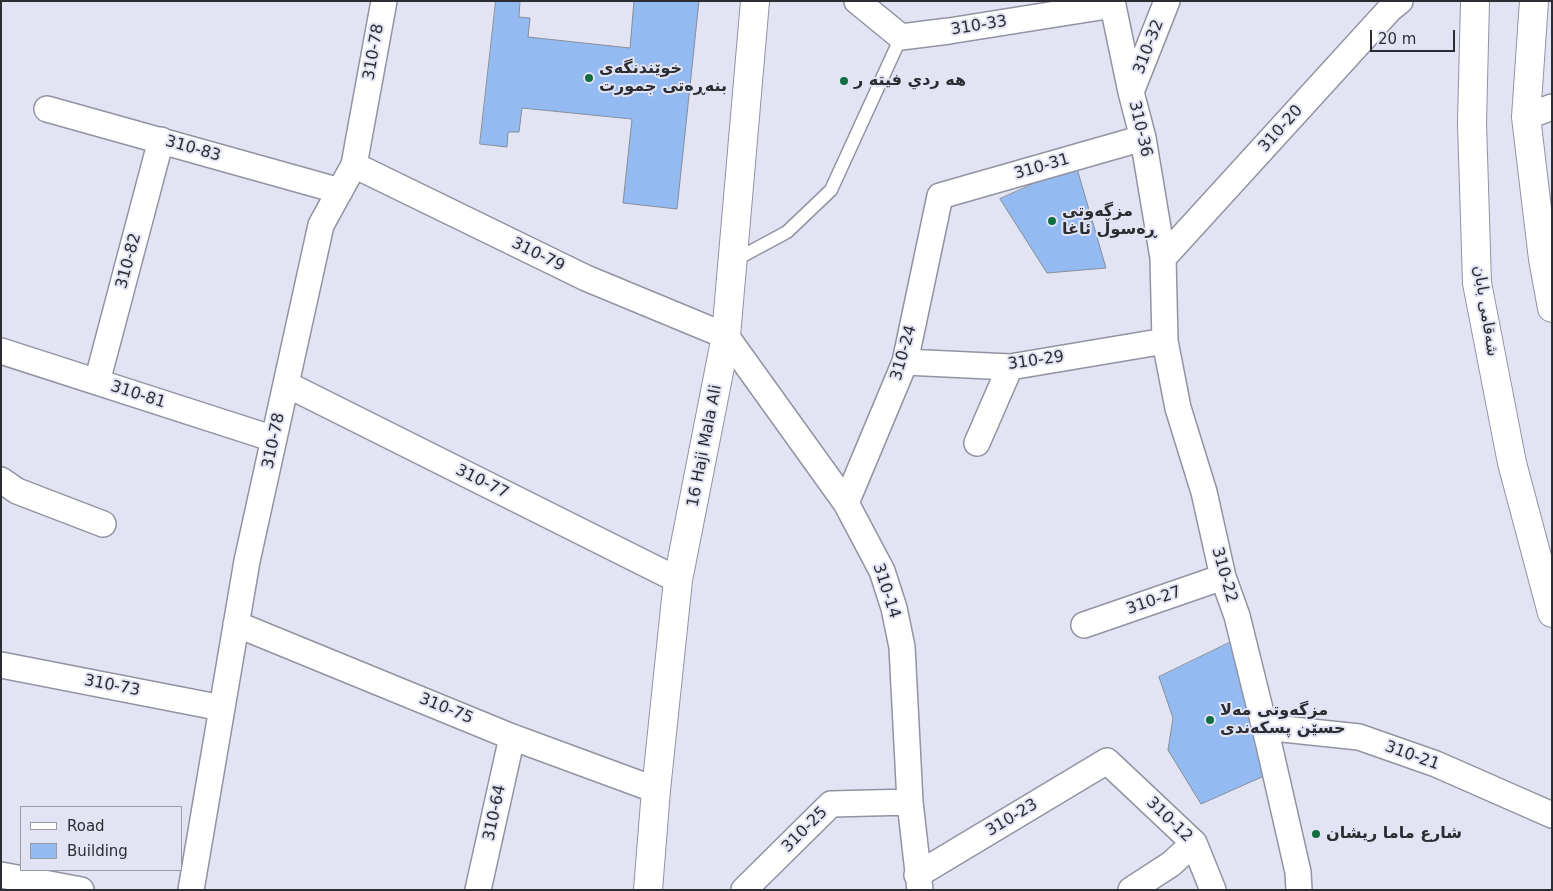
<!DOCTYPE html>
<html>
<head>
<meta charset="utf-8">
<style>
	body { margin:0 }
	#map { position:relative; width:1553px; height:891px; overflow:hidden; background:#e2e4f3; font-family:"DejaVu Sans",sans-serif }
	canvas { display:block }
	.frame { position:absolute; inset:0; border:2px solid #2c2d32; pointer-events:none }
	.legend { position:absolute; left:20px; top:806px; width:162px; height:65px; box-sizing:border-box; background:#e2e4f3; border:1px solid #999ba6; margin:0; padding:6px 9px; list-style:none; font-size:15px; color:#2c2d32 }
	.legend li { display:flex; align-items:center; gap:10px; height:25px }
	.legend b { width:25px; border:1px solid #999ba6 }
	.scale { position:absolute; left:1370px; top:30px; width:85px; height:22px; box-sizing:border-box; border:2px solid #2c2d32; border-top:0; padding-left:6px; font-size:15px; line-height:18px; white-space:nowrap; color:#2c2d32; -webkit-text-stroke:4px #e2e4f3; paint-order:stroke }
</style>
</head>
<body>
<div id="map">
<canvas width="1553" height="891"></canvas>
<div class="frame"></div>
<ul class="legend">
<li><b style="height:6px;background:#fff"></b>Road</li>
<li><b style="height:14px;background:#93baf1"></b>Building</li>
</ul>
<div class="scale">20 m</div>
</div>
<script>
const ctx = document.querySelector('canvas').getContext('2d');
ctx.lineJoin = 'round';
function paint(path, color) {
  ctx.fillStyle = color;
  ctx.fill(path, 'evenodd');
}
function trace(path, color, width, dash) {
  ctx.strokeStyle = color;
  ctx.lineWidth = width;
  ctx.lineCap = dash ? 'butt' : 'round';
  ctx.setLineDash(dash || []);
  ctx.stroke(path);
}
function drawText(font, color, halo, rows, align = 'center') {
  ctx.font = font + ' "DejaVu Sans",Cairo,sans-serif';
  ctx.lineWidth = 4;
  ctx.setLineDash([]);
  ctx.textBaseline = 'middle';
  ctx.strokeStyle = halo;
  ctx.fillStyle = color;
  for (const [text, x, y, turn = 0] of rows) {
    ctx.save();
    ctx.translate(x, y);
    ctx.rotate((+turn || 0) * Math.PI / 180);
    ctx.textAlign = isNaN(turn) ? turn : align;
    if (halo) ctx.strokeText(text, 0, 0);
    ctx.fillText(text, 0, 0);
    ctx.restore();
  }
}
const building = new Path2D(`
	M 496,1 L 520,1 L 519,17 L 530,18 L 528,37 L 630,48 L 634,1 L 699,1 L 677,209 L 623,203 L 632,119 L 522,108 L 519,132 L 508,132 L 507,147 L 480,144 Z
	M 1076,165 L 1106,268 L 1047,273 L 1000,199 Z
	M 1231,642 L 1264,776 L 1201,804 L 1168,750 L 1173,718 L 1159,677 Z`);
paint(building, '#93baf1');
trace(building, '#858d99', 1);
const lane = new Path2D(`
	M 733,261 L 787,232 L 831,190 L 901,37`);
const street = new Path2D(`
	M 857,1 L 901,37 L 949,31 L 1113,5
	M 1112,1 L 1131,92 L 1143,138 L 1163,258 L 1165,341 L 1178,408 L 1204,492 L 1223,577 L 1237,616 L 1269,745 L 1298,872 L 1299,890
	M 1131,92 L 1167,1
	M 47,109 L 340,191
	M 1526,117 L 1552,107
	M 354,165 L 586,278 L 726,336 L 846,503 L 882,571 L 894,608 L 902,647 L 910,802 L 920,890
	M 1163,258 L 1390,9 L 1400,1
	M 1,351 L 274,439
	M 905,362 L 1010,367 L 1165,341
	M 97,382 L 161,140
	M 286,384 L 678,580
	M 977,443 L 1010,367
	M 1,480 L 17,491 L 103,524
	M 846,503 L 905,362 L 940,196 L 1143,138
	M 236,624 L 512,737 L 656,790
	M 1084,625 L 1223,577
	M 1,665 L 222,708
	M 1264,727 L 1359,737 L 1436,764 L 1552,815
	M 1,875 L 81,890
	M 917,875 L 1107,761 L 1194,843 L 1213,890
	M 191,890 L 247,561 L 321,225 L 354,165 L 384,1
	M 478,890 L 512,737
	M 744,890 L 831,804 L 910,802
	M 1131,890 L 1171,864 L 1194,843`);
const secondary = new Path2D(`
	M 648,890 L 656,790 L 678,580 L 726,336 L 755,1`);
const primary = new Path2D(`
	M 1475,1 L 1472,123 L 1477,283 L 1512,463 L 1552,613
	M 1534,1 L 1526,117 L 1543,259 L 1552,308`);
trace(lane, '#9293a1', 15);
trace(street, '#9293a1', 28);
trace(secondary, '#9293a1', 30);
trace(primary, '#9293a1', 30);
trace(lane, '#fff', 12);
trace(street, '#fff', 25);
trace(secondary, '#fff', 28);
trace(primary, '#fff', 28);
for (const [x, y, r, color] of [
	[589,78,5,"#116e43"],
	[844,81,5,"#116e43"],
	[1052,221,5,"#116e43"],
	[1210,720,5,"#116e43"],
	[1316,834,5,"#116e43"]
]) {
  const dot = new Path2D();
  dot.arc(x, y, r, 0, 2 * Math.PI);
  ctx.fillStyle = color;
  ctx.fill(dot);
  trace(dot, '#e2e4f3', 2);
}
drawText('16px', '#2c2d32', '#e2e4f3', [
	["310-33",979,26,-9],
	["310-32",1149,47,-69],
	["310-78",374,52,-80],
	["310-36",1140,129,77],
	["310-20",1281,129,-48],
	["310-83",193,149,16],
	["310-31",1042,167,-16],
	["310-79",538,255,26],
	["310-82",129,261,-75],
	["شەقامی بابان",1485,311,81],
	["310-24",904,353,-74],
	["310-29",1036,361,-8],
	["310-81",138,395,18],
	["310-78",274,441,-78],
	["16 Haji Mala Ali",705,446,-79],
	["310-77",482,482,26],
	["310-22",1224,575,74],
	["310-14",886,591,72],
	["310-27",1154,601,-19],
	["310-73",112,686,11],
	["310-75",446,709,22],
	["310-21",1412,756,20],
	["310-64",495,813,-78],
	["310-23",1012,818,-31],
	["310-12",1169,820,44],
	["310-25",805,830,-45]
]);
drawText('bold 16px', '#2c2d32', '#e2e4f3', [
	["خوێندنگەی",599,69],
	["بنەڕەتی جمورت",599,87],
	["هه ردي فيته ر",854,81],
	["مزگەوتی",1062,212],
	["ڕەسوڵ ئاغا",1062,230],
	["مزگەوتی مەلا",1220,711],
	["حسێن پسکەندی",1220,729],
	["شارع ماما ريشان",1326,834]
], 'left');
</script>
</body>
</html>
